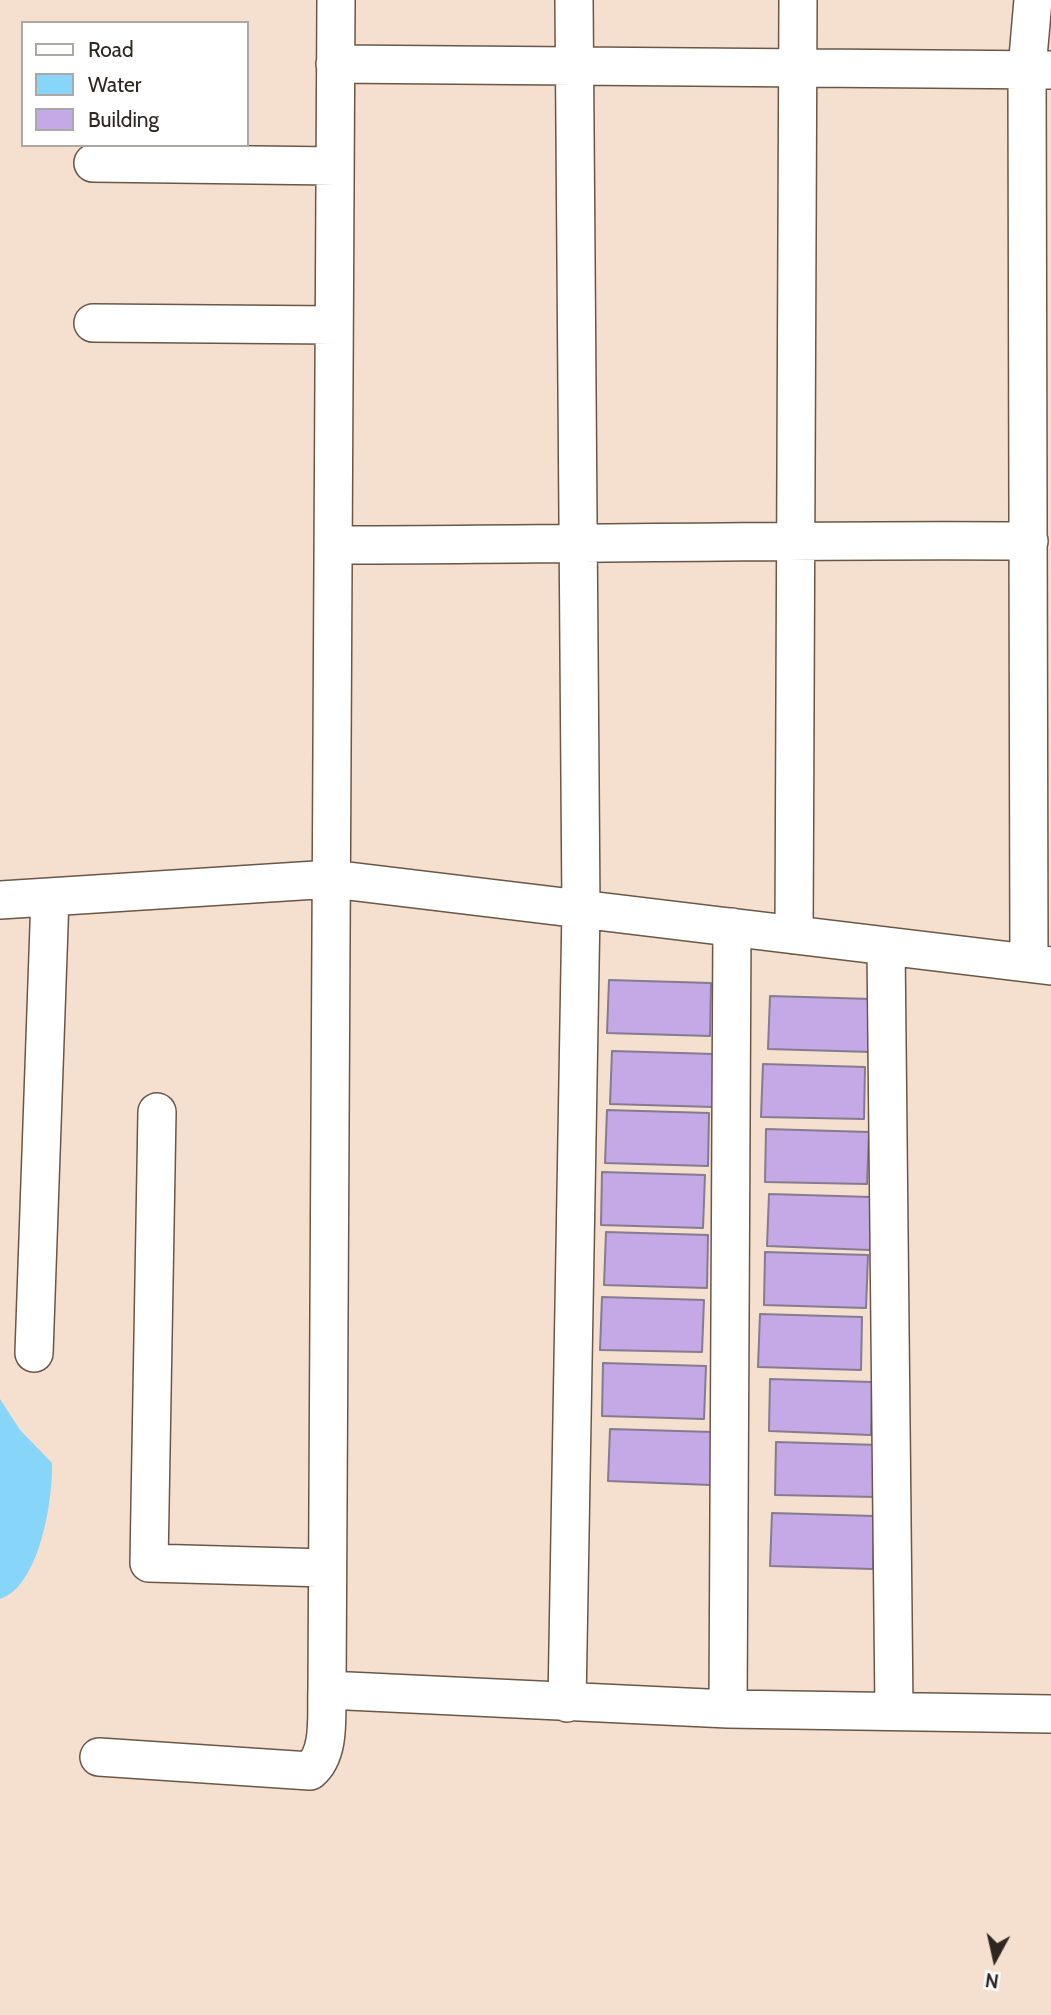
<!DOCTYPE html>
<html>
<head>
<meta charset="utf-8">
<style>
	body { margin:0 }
	#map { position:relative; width:1051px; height:2015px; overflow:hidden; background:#f5dfce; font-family:Cabin,sans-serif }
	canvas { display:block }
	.legend { position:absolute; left:21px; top:21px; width:228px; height:126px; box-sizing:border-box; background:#fff; border:2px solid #aba8a6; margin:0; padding:9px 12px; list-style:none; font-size:21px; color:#2e2620 }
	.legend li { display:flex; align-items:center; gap:14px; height:35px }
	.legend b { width:35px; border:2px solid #aba8a6 }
	.north { position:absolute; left:960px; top:1924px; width:70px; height:70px; -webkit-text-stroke:5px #fff; paint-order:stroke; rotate:188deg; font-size:19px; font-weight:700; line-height:28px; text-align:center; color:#2e2620 }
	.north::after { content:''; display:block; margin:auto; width:24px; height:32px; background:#2e2620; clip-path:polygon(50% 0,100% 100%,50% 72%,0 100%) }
</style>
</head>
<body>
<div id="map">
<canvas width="1051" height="2015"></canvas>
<ul class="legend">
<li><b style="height:9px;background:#fff"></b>Road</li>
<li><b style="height:19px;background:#88d5fa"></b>Water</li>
<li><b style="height:19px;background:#c5a9e7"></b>Building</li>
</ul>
<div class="north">N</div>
</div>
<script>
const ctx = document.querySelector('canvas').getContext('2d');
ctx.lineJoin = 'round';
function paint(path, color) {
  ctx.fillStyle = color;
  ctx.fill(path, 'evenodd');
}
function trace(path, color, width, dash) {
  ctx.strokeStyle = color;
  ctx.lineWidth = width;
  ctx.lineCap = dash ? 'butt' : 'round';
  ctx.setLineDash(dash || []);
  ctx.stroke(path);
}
paint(new Path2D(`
	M 0,1399 L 20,1430 L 52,1463 C 53,1499 40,1586 0,1599 Z`), '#88d5fa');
const building = new Path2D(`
	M 609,980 L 711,983 L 710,1036 L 607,1033 Z
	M 770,996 L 872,999 L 871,1052 L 768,1049 Z
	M 612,1051 L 714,1054 L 713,1107 L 610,1104 Z
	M 763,1064 L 865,1067 L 864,1119 L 761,1117 Z
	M 607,1110 L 709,1113 L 708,1166 L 605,1163 Z
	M 766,1129 L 869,1132 L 867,1184 L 765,1182 Z
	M 602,1172 L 705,1175 L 703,1228 L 601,1225 Z
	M 769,1194 L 871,1197 L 870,1250 L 767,1246 Z
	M 606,1232 L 708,1235 L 707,1288 L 604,1285 Z
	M 765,1252 L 868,1255 L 866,1308 L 764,1305 Z
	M 602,1297 L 704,1300 L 702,1352 L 600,1350 Z
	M 760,1314 L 862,1317 L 861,1370 L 758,1367 Z
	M 603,1363 L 706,1366 L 704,1419 L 602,1416 Z
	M 770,1379 L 872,1382 L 871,1435 L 769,1431 Z
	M 610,1429 L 712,1432 L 711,1485 L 608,1481 Z
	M 776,1442 L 879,1445 L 877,1497 L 775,1495 Z
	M 772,1513 L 874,1516 L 873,1569 L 770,1566 Z`);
paint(building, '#c5a9e7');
trace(building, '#857b91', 2);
const minor = new Path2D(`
	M 336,0 L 327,1690 L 728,1709 L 1051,1714
	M 335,64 L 1050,70
	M 93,163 L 335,166
	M 93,323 L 334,325
	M 334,545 C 565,545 797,539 1029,541
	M 0,900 L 332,879 L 1051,966
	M 794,935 L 798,0
	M 886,946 L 894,1711
	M 1029,963 L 1027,69 L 1033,0
	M 157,1112 L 149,1563 L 326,1568
	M 34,1353 L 50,897
	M 567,1703 L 581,909 L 574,0
	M 728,1709 L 732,927
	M 99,1757 L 310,1771 C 331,1753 326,1716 327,1690`);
trace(minor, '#6a5748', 40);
trace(minor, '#fff', 37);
</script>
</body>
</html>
